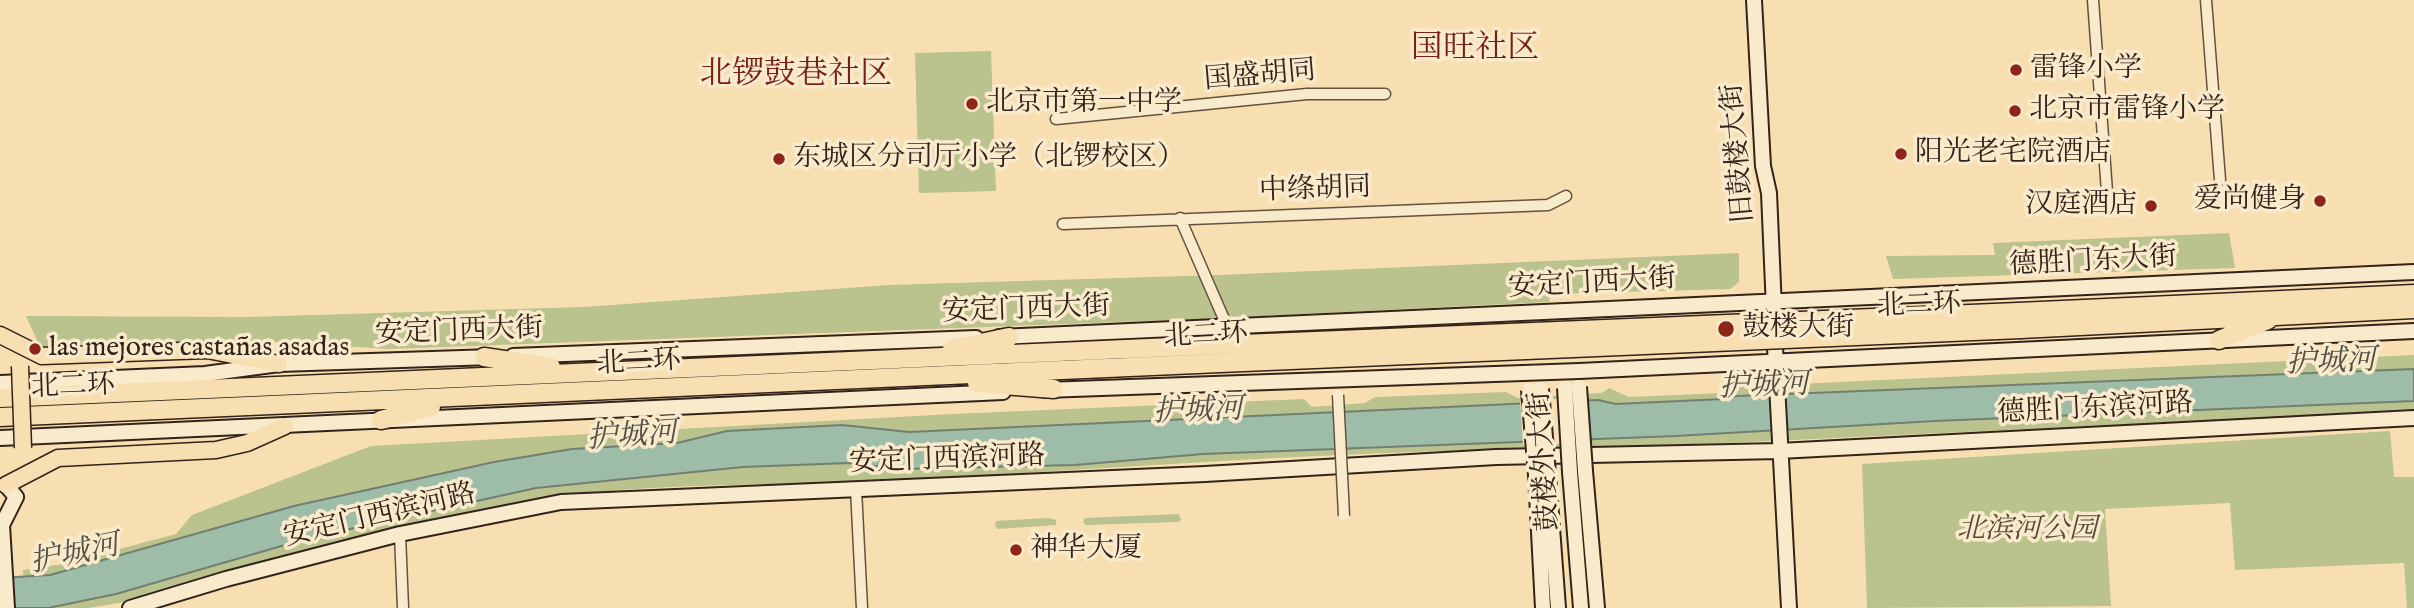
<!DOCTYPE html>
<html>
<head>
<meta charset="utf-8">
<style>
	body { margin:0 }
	canvas { display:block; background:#f7dfb1 }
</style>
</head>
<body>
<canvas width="2414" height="608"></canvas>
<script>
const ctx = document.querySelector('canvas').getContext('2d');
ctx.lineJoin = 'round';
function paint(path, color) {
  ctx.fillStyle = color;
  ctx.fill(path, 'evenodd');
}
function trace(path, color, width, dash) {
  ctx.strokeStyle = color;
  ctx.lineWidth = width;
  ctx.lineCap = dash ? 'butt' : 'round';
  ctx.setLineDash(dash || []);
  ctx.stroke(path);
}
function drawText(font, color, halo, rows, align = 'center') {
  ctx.font = font + ' "IM FELL English","Noto Serif SC",serif';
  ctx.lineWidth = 7;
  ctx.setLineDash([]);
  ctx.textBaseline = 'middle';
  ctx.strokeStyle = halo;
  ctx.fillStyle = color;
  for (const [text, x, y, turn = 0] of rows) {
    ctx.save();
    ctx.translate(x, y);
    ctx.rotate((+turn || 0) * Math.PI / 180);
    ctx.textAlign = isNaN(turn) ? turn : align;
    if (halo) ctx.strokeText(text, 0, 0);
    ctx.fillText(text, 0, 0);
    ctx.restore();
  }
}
paint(new Path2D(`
	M 991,51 L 996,191 L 919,193 L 915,53 Z
	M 2229,233 L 2235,268 L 1893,279 L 1886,256 L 1995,255 L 1993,243 Z
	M 1739,253 L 1739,282 L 1730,289 L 1550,294 L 1549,302 L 1203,319 L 389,349 L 259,341 L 40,347 L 26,316 L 248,317 L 584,307 L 889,285 L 1218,275 Z
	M 2414,355 L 2414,411 L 1600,449 C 1369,448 1137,467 906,480 C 781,487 656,480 533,501 C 395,524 261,565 126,602 L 88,608 L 25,608 L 23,570 L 63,564 L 176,534 L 192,515 L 371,446 L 952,414 L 1304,399 L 1312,407 L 1365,403 L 1375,397 L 1506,392 L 1518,398 L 1602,393 L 1609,388 L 1629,397 L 1723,393 L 1734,387 Z
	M 2390,431 L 2394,477 L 2414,477 L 2414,608 L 2407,608 L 2404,563 L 2235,570 L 2230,503 L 2105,509 L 2111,606 L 1867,608 L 1862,464 Z
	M 1179,514 L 1181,520 L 1178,522 L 1086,525 L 1083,522 L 1085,518 Z
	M 1048,518 L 1056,520 L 1056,525 L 998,529 L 995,526 L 996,521 Z`), '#bac28e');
const water = new Path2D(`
	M 2414,369 L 2414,401 L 1935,421 L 1676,436 L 1203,454 L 1075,465 L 899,469 L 849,463 L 743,467 L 536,488 L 309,538 L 116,594 L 48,608 L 0,608 L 0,578 L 50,575 L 294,506 L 494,462 L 572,449 L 677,443 L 727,431 L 842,425 L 909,432 L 1598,400 L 1616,404 L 1723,399 L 1736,396 Z`);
paint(water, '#9ebda9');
trace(water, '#737f70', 2);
paint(new Path2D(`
	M 1587,397 L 1590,443 L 1523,445 L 1520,401 Z`), '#f7dfb1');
const street = new Path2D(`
	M 2093,0 L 2107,192
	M 2206,0 L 2220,180
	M 1056,119 L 1307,94 L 1385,94
	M 1180,218 L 1227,326
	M 1063,224 L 1548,205 L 1566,196
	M 856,489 L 862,608
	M 400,534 L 403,608`);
const secondary = new Path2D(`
	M 1754,0 L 1763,166 L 1769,193 L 1774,309
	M 1774,329 L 1789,608
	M 999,337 L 2414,272
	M 513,356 L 976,338
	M 0,383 L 205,374 L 279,364 L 493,357
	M 1045,390 L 1579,371 L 2414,331
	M 0,438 L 1003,392
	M 1585,471 L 1597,608
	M 1570,472 L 1581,608
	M 1548,474 L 1558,608
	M 1536,475 L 1543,608
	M 6,485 L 16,497 L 2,525 L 7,608
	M 130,608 L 226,579 L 400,534 L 561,502 L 1205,474 L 1496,457 L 1779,451 L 2414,418`);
const primary = new Path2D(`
	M 0,335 L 42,356 L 207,350 L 279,364
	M 6,485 L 58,458 L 216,450 L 247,443 L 285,426`);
const highway = new Path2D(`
	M 2018,312 L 2414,294
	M 2021,329 L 2414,309
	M 2219,340 L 2268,320
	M 952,349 L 1009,337
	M 484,357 L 551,367
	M 977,383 L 1054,389
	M 0,398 L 1218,345
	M 0,417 L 1220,363
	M 381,420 L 431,407`);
trace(street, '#645240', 13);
trace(secondary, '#33231b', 18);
trace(primary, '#33231b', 19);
trace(highway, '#33231b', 21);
trace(street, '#faeacc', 10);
trace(secondary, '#faeacc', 14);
trace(primary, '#f7dfb1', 16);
trace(highway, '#f7dfb1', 18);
const streetBridge = new Path2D(`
	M 1338,395 L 1344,516`);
const secondaryBridge = new Path2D(`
	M 1579,387 L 1585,471
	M 1565,388 L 1570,472
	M 1541,389 L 1548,474
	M 1529,390 L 1536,475`);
const primaryBridge = new Path2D(`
	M 20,366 L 23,448`);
const highwayBridge = new Path2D(`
	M 1218,345 L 2018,312
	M 1220,363 L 2021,329`);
trace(streetBridge, '#645240', 13, []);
trace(secondaryBridge, '#33231b', 18, []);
trace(primaryBridge, '#33231b', 19, []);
trace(highwayBridge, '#33231b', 21, []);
trace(streetBridge, '#faeacc', 10);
trace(secondaryBridge, '#faeacc', 14);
trace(primaryBridge, '#f7dfb1', 16);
trace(highwayBridge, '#f7dfb1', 18);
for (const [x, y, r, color] of [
	[2016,70,7,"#8f2418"],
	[972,104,7,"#8f2418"],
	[2015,111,7,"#8f2418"],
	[1901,154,7,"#8f2418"],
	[779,159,7,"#8f2418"],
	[2320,201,7,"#8f2418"],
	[2151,206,7,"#8f2418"],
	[1726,329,9,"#8f2418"],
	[35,349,7,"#8f2418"],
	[1016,550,7,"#8f2418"]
]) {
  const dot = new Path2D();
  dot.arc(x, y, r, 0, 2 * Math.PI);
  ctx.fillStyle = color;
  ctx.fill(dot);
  trace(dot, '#faeacc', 2.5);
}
drawText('28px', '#33231b', '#faeacc', [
	["雷锋小学",2030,70],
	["北京市第一中学",986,104],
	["北京市雷锋小学",2029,111],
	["阳光老宅院酒店",1915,154],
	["东城区分司厅小学（北锣校区）",793,159],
	["爱尚健身",2306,201,"right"],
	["汉庭酒店",2137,206,"right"],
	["鼓楼大街",1742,329],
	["las mejores castañas asadas",49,349],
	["神华大厦",1030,550]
], 'left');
drawText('28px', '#33231b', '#faeacc', [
	["国盛胡同",1260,77,-5],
	["旧鼓楼大街",1740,153,-95],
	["中绦胡同",1315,191,-2],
	["德胜门东大街",2093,263,-3],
	["安定门西大街",1592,285,-3],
	["北二环",1919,307,-2],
	["安定门西大街",1026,311,-2],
	["安定门西大街",459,333,-2],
	["北二环",1206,337,-3],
	["北二环",639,364,-3],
	["北二环",73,388,-2],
	["德胜门东滨河路",2095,410,-3],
	["安定门西滨河路",947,461,-2],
	["鼓楼外大街",1546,461,-94],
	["安定门西滨河路",380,517,-13]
]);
drawText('italic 28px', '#554b38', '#faeacc', [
	["北滨河公园",2027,531]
]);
drawText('italic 30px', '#535146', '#faeacc', [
	["护城河",2331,364,-2],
	["护城河",1764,388,-2],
	["护城河",1198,413,-2],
	["护城河",632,438,-4],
	["护城河",75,556,-12]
]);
drawText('32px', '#7a1f14', '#faeacc', [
	["国旺社区",1475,50],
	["北锣鼓巷社区",796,76]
]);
</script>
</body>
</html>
